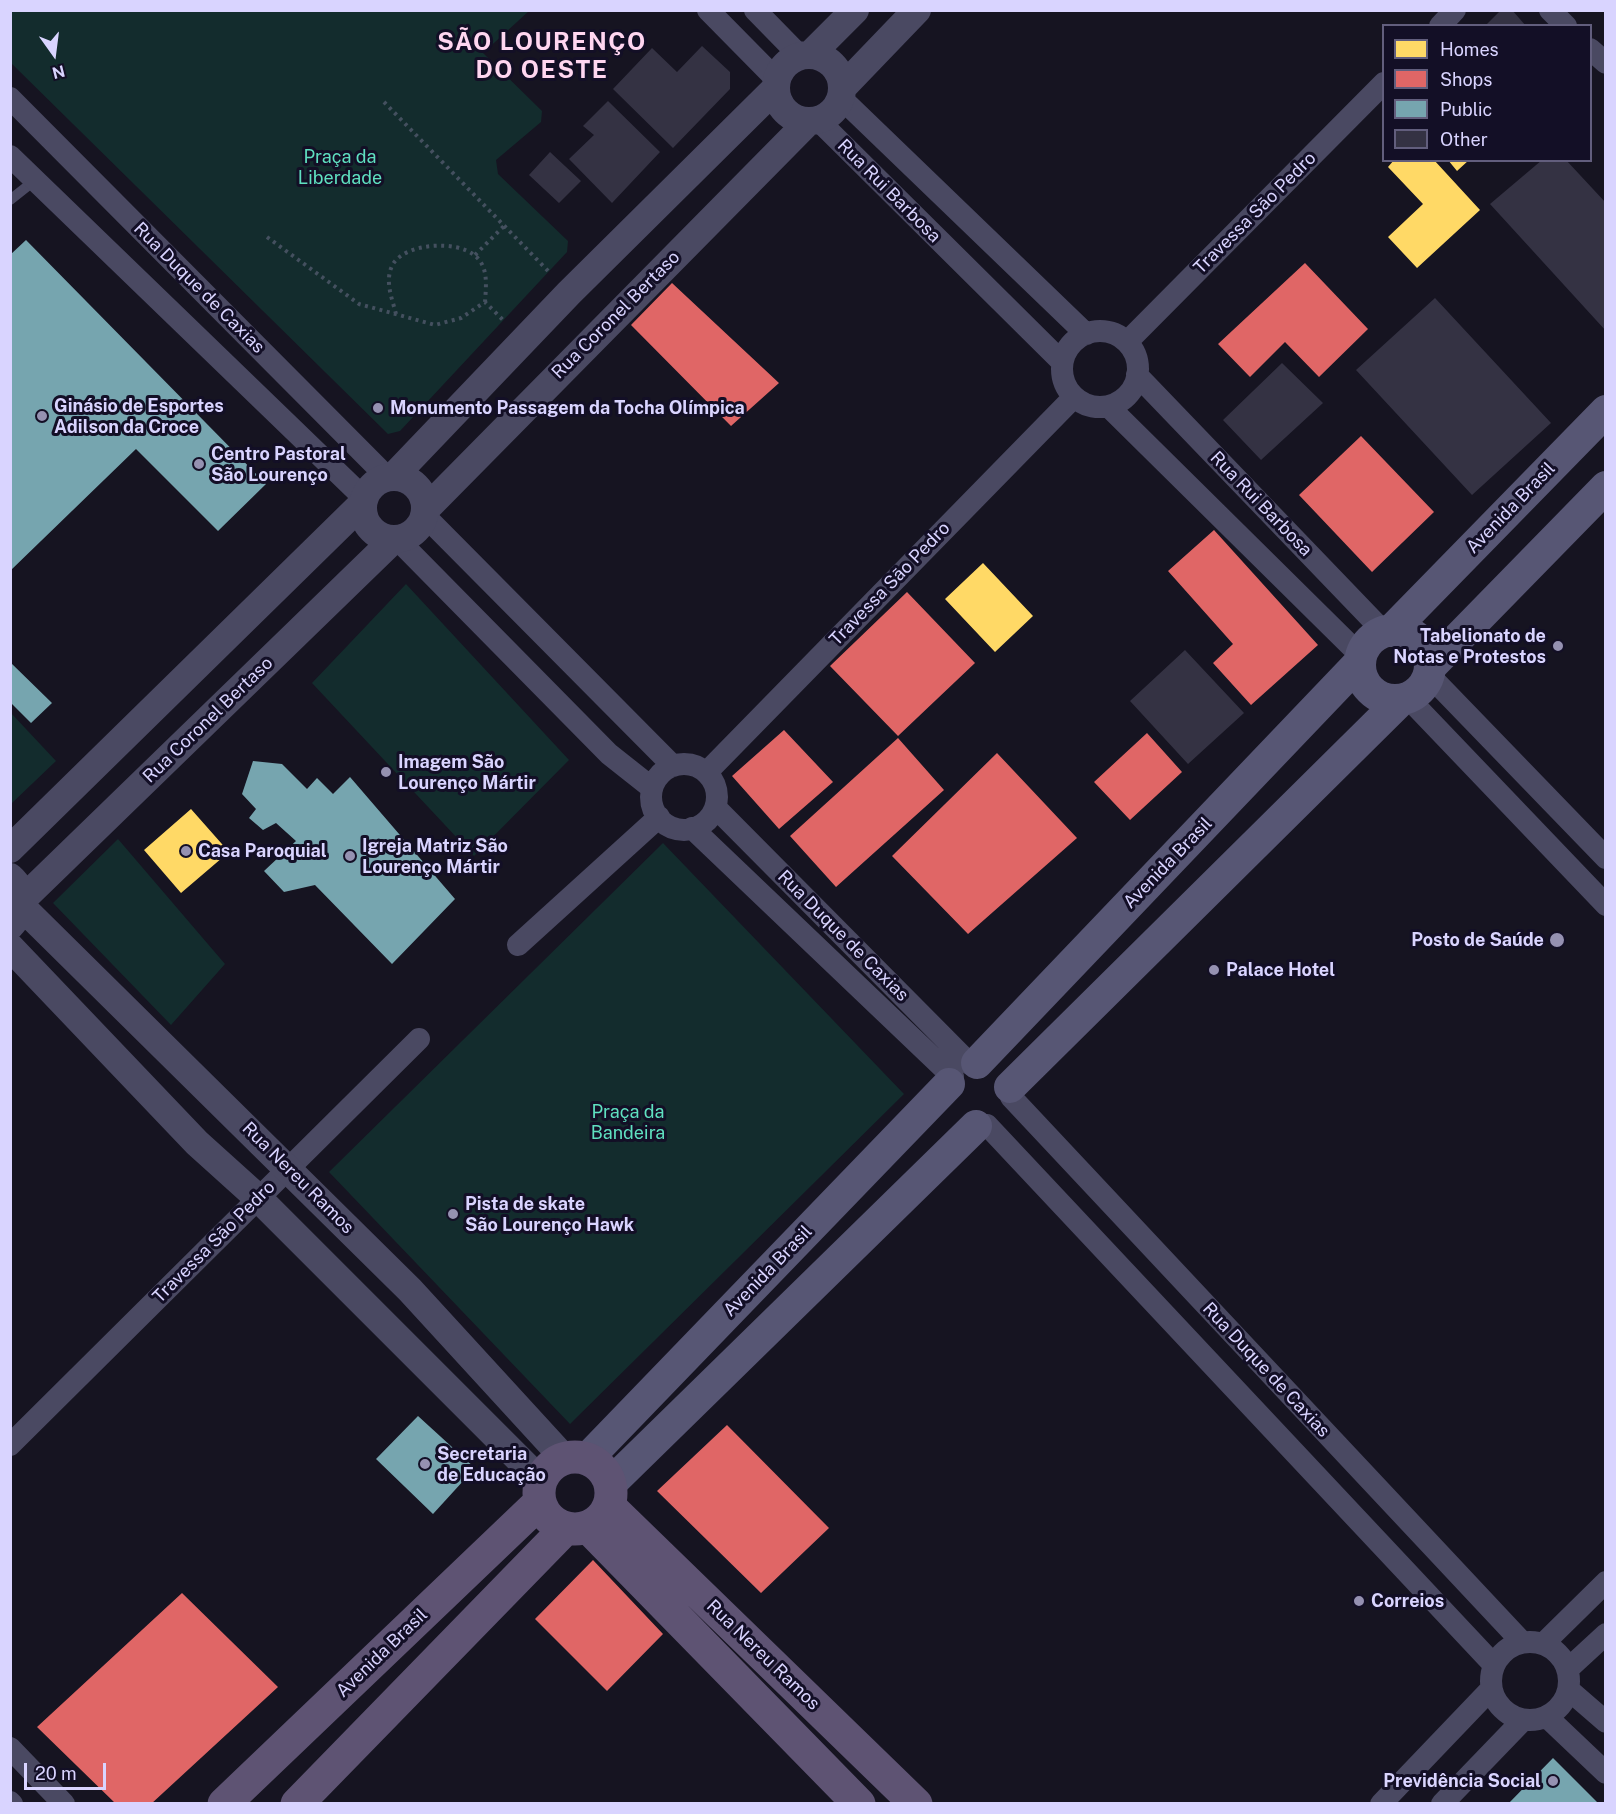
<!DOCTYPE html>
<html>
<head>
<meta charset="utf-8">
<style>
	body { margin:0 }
	#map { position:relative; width:1616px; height:1814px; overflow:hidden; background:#161421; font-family:"Public Sans",sans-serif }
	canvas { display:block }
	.frame { position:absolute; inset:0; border:12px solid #d9d4ff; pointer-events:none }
	.legend { position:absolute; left:1382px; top:24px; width:210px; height:138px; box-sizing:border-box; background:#130f26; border:2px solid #625e7d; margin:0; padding:8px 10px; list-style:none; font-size:18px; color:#d9d4ff }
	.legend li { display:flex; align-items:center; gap:12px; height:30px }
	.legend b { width:30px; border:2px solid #625e7d }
	.north { position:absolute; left:24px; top:24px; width:60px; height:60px; -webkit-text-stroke:4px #130f26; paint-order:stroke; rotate:166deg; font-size:16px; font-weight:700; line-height:24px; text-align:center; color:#d9d4ff }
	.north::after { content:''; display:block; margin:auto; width:21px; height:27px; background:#d9d4ff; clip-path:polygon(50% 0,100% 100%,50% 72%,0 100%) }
	.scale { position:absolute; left:24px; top:1763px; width:82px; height:27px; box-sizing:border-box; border:3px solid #d9d4ff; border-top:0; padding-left:8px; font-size:18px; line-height:21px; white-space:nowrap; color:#d9d4ff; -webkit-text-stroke:4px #130f26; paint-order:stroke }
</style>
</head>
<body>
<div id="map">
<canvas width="1616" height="1814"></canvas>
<div class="frame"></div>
<ul class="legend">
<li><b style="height:16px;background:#ffd966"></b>Homes</li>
<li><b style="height:16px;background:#e06666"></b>Shops</li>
<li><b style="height:16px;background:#76a5af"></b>Public</li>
<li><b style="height:16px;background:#343243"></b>Other</li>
</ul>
<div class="north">N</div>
<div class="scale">20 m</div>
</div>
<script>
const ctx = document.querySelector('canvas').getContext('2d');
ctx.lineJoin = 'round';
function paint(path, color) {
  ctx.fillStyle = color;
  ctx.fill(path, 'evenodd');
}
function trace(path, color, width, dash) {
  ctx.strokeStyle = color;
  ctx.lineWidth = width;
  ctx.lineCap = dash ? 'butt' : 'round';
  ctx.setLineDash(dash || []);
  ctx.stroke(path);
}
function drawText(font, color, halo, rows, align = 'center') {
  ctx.font = font + ' "Public Sans",sans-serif';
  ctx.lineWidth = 6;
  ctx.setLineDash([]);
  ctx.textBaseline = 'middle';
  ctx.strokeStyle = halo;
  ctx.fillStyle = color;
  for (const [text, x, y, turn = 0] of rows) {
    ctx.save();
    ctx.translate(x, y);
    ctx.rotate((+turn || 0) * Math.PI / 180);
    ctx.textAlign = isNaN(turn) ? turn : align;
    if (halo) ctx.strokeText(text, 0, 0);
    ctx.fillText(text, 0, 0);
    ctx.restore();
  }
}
paint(new Path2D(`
	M 10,11 L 529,11 L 483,53 L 542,111 L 541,122 L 496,160 L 498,174 L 568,241 L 567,252 L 400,431 L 388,434 L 11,63 Z
	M 406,584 L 569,760 L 474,856 L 312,683 Z
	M 11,713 L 56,761 L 11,804 Z
	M 118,839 L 225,964 L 171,1025 L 53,903 Z
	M 663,843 L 904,1094 L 570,1424 L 329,1172 Z`), '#132c2d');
paint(new Path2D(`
	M 1394,160 L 1434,160 L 1480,210 L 1417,268 L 1388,237 L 1423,204 L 1388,167 Z
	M 1448,160 L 1469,160 L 1457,171 Z
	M 983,563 L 1033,616 L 995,652 L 945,599 Z
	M 191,809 L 229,852 L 181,893 L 144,850 Z`), '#ffd966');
paint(new Path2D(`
	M 1305,263 L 1368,329 L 1319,377 L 1285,342 L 1250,377 L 1218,344 Z
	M 672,283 L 779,383 L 731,426 L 631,325 Z
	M 1361,436 L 1434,512 L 1372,572 L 1299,495 Z
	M 1214,530 L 1318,645 L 1251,705 L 1213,663 L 1233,644 L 1168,571 Z
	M 907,592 L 975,663 L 898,736 L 830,666 Z
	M 784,730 L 833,782 L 779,829 L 732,776 Z
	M 1147,733 L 1182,772 L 1130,820 L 1094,782 Z
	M 898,738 L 944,790 L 836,887 L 790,836 Z
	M 997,753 L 1077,838 L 968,934 L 892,856 Z
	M 727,1425 L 829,1528 L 761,1593 L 657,1491 Z
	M 593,1560 L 663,1634 L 607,1691 L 535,1619 Z
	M 182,1593 L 278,1687 L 151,1804 L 116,1804 L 37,1727 Z`), '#e06666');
paint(new Path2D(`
	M 26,240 L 266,484 L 218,531 L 136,449 L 10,571 L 10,255 Z
	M 10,662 L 52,703 L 31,723 L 10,702 Z
	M 253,761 L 282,764 L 307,789 L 317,778 L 333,794 L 350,777 L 455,899 L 392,964 L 315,885 L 284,892 L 264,871 L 296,841 L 276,823 L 263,830 L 249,818 L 256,809 L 242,794 Z
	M 418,1416 L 475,1468 L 433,1514 L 376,1459 Z
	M 1553,1758 L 1599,1804 L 1508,1804 Z`), '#76a5af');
paint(new Path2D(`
	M 1501,10 L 1512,10 L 1526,26 L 1485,26 Z
	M 702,46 L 730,72 L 730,89 L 673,148 L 613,89 L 652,48 L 677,72 Z
	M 608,101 L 660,152 L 612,203 L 569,159 L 594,135 L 583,126 Z
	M 550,152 L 581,181 L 559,203 L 529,175 Z
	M 1542,160 L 1566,160 L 1606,203 L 1606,331 L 1490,204 Z
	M 1435,298 L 1551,423 L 1472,495 L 1356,370 Z
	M 1282,363 L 1323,403 L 1261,460 L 1223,420 Z
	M 1185,650 L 1244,713 L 1188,764 L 1130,701 Z`), '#343243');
trace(new Path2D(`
	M 384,102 L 551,274
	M 267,237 L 359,304 L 435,325 L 461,318 L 485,302 L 504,321
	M 475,255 L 504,226
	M 396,314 C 392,298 384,280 393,264 C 406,243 456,240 474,255 C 489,266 486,286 485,302`), '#44505f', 4, [3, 4.5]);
trace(new Path2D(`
	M 10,200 L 34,181`), '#4a4962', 10);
trace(new Path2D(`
	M 708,10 L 776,79
	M 755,10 L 800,56
	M 1550,10 L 1566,26
	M 1440,26 L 1455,10
	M 1590,49 L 1606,63
	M 10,98 L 388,478
	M 841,98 L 1086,334
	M 818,120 L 1062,362
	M 10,156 L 364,498
	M1062 369a38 38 0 1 1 76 0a38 38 0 1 1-76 0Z
	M 1127,342 L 1384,83
	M 1137,375 L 1384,632
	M 1109,407 L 1361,656
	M 424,515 L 673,766
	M 398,540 L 609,754 L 652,788
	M 1429,675 L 1606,858
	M 1408,698 L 1606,905
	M651 797a33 33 0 1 1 66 0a33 33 0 1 1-66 0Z
	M 707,772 L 1074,397
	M 716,808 L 970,1064
	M 692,828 L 953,1077
	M 518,945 L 659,817
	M 1011,1097 L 1522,1642
	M 987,1125 L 1494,1665
	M 10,1445 L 419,1039
	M1491 1681a39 39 0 1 1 78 0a39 39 0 1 1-78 0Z
	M 1543,1644 L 1606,1582
	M 1568,1669 L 1606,1634
	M 1569,1690 L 1606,1722
	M 1547,1717 L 1606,1773
	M 10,1748 L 64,1804
	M 10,1802 L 12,1804
	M 1381,1804 L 1491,1689
	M 1442,1804 L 1523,1720`), '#4a4962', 22);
trace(new Path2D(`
	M776 88a33 33 0 1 1 66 0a33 33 0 1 1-66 0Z
	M 810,55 L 855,10
	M 843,87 L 917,10
	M363 508a31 31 0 1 1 62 0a31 31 0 1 1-62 0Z
	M 393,477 L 569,293 L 775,89
	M 425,510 L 808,122
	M 10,849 L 363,503
	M 10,877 C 26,891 25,911 10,926
	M 22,900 L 393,540
	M 22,907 L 410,1290 L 564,1458
	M 10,947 L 197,1143 L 258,1198 L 540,1480`), '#4a4962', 28);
trace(new Path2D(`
	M1360 665a35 35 0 1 1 70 0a35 35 0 1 1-70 0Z
	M 1391,631 L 1606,411
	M 1430,667 L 1606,487
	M 977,1063 L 1360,662
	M 1010,1087 L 1401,700
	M 587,1459 L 949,1084
	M 610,1484 L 976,1126`), '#575674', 32);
trace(new Path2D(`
	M539 1493a36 36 0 1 1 72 0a36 36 0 1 1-72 0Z
	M 609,1506 L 916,1804
	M 588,1527 L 859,1804
	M 224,1804 L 539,1503
	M 297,1804 L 565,1529`), '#5e5373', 33);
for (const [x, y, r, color] of [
	[378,408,6,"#9591b1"],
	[42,416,6,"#9591b1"],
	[199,464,6,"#9591b1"],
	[1558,646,6,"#9591b1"],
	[386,772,6,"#9591b1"],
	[186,851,6,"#9591b1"],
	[350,856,6,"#9591b1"],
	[1557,940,8,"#9591b1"],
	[1214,970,6,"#9591b1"],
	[453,1214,6,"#9591b1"],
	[425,1464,6,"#9591b1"],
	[1359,1601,6,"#9591b1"],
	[1553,1781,6,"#9591b1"]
]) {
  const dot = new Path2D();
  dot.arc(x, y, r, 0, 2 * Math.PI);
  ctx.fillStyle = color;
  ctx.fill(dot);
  trace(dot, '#130f26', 2);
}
drawText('18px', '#5fe0c0', '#130f26', [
	["Praça da",340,157],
	["Liberdade",340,178],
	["Praça da",628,1112],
	["Bandeira",628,1133]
]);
drawText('18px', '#d9d4ff', '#130f26', [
	["Rua Rui Barbosa",889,191,45],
	["Travessa São Pedro",1255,213,-45],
	["Rua Duque de Caxias",199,288,45],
	["Rua Coronel Bertaso",616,315,-45],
	["Rua Rui Barbosa",1261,504,46],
	["Avenida Brasil",1511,508,-46],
	["Travessa São Pedro",890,584,-46],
	["Rua Coronel Bertaso",208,720,-44],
	["Avenida Brasil",1168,863,-46],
	["Rua Duque de Caxias",843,936,45],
	["Rua Nereu Ramos",298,1178,45],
	["Travessa São Pedro",214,1242,-45],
	["Avenida Brasil",768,1271,-46],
	["Rua Duque de Caxias",1266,1370,47],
	["Avenida Brasil",382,1653,-44],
	["Rua Nereu Ramos",763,1655,44]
]);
drawText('bold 18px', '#d9d4ff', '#130f26', [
	["Ginásio de Esportes",54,406],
	["Adilson da Croce",54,427],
	["Monumento Passagem da Tocha Olímpica",390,408],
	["Centro Pastoral",211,454],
	["São Lourenço",211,475],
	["Tabelionato de",1546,636,"right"],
	["Notas e Protestos",1546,657,"right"],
	["Imagem São",398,762],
	["Lourenço Mártir",398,783],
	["Igreja Matriz São",362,846],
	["Lourenço Mártir",362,867],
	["Casa Paroquial",198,851],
	["Posto de Saúde",1544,940,"right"],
	["Palace Hotel",1226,970],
	["Pista de skate",465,1204],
	["São Lourenço Hawk",465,1225],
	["Secretaria",437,1454],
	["de Educação",437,1475],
	["Correios",1371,1601],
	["Previdência Social",1541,1781,"right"]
], 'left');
ctx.letterSpacing = '1.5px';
drawText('bold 24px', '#ffd6f0', '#130f26', [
	["SÃO LOURENÇO",542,43],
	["DO OESTE",542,71]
]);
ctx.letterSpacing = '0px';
</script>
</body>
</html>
